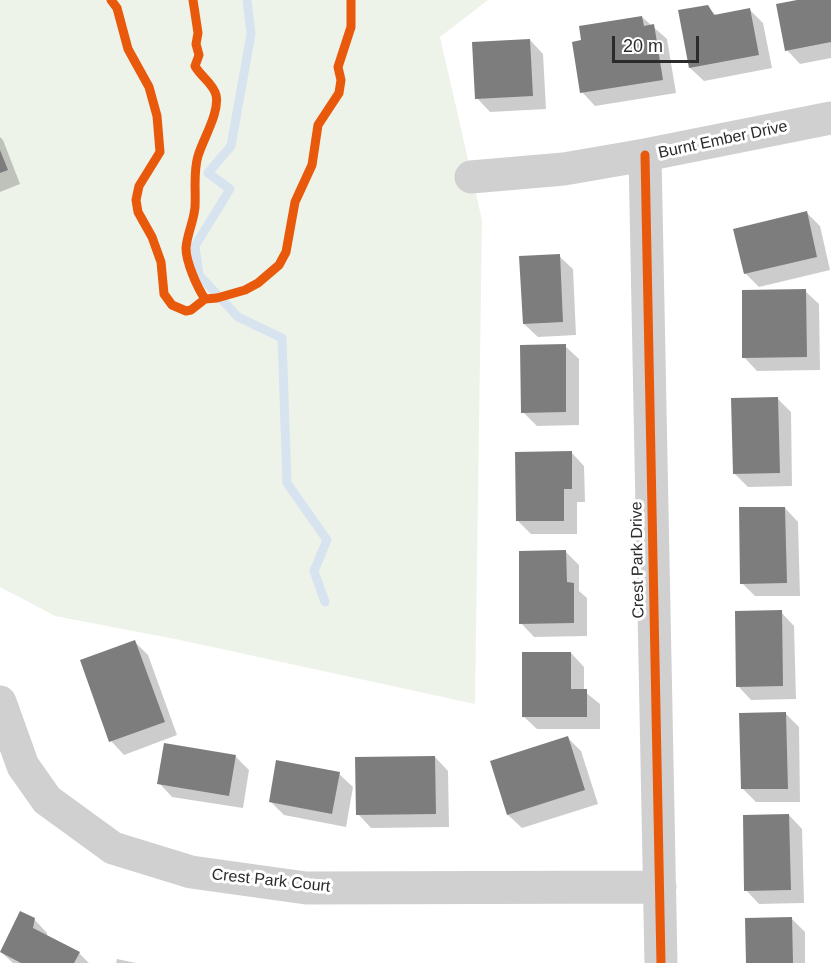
<!DOCTYPE html>
<html>
<head>
<meta charset="utf-8">
<style>
	body { margin:0 }
	#map { position:relative; width:831px; height:963px; overflow:hidden; background:#fff; font-family:Arial,sans-serif }
	canvas { display:block }
	.scale { position:absolute; left:612px; top:36px; width:87px; height:27px; box-sizing:border-box; border:3px solid #2b2b2b; border-top:0; padding-left:8px; font-size:18px; line-height:21px; white-space:nowrap; color:#2b2b2b; -webkit-text-stroke:4px #fff; paint-order:stroke }
</style>
</head>
<body>
<div id="map">
<canvas width="831" height="963"></canvas>
<div class="scale">20 m</div>
</div>
<script>
const ctx = document.querySelector('canvas').getContext('2d');
ctx.lineJoin = 'round';
function paint(path, color) {
  ctx.fillStyle = color;
  ctx.fill(path, 'evenodd');
}
function trace(path, color, width, dash) {
  ctx.strokeStyle = color;
  ctx.lineWidth = width;
  ctx.lineCap = dash ? 'butt' : 'round';
  ctx.setLineDash(dash || []);
  ctx.stroke(path);
}
function drawText(font, color, halo, rows, align = 'center') {
  ctx.font = font + ' Arial,sans-serif';
  ctx.lineWidth = 6;
  ctx.setLineDash([]);
  ctx.textBaseline = 'middle';
  ctx.strokeStyle = halo;
  ctx.fillStyle = color;
  for (const [text, x, y, turn = 0] of rows) {
    ctx.save();
    ctx.translate(x, y);
    ctx.rotate((+turn || 0) * Math.PI / 180);
    ctx.textAlign = isNaN(turn) ? turn : align;
    if (halo) ctx.strokeText(text, 0, 0);
    ctx.fillText(text, 0, 0);
    ctx.restore();
  }
}
paint(new Path2D(`
	M 0,0 L 488,0 L 440,37 L 482,220 L 475,704 L 180,640 L 55,616 L 0,587 Z`), '#eef3ea');
paint(new Path2D(`
	M 805,0 L 831,0 L 831,58 L 800,64 L 787,50 Z
	M 707,6 L 717,16 L 750,10 L 763,23 L 772,68 L 704,81 L 690,68 Z
	M 642,17 L 667,39 L 676,93 L 595,106 L 582,92 Z
	M 530,40 L 543,54 L 546,109 L 490,112 L 477,98 Z
	M 0,137 L 3,140 L 20,184 L 0,192 Z
	M 807,213 L 820,226 L 830,270 L 759,287 L 745,273 Z
	M 559,256 L 573,269 L 576,335 L 538,337 L 524,324 Z
	M 805,291 L 819,304 L 820,370 L 757,371 L 744,357 Z
	M 565,346 L 579,359 L 579,425 L 537,426 L 523,412 Z
	M 778,399 L 791,412 L 792,486 L 748,487 L 735,474 Z
	M 571,452 L 584,466 L 585,502 L 577,502 L 577,534 L 531,534 L 518,521 Z
	M 785,508 L 798,522 L 800,596 L 755,596 L 742,583 Z
	M 566,552 L 579,565 L 579,591 L 587,598 L 587,636 L 534,637 L 521,623 Z
	M 781,612 L 794,626 L 796,699 L 751,700 L 738,686 Z
	M 135,642 L 148,655 L 177,735 L 124,755 L 111,741 Z
	M 571,653 L 584,667 L 584,691 L 600,704 L 600,729 L 537,729 L 523,716 Z
	M 786,714 L 799,727 L 800,802 L 756,802 L 743,789 Z
	M 567,737 L 581,751 L 598,804 L 522,828 L 508,815 L 492,762 Z
	M 235,756 L 249,770 L 243,808 L 172,797 L 159,783 Z
	M 435,757 L 448,771 L 449,827 L 371,828 L 358,814 Z
	M 339,774 L 353,787 L 346,827 L 284,815 L 270,801 Z
	M 789,815 L 802,829 L 804,903 L 759,904 L 746,890 Z
	M 791,918 L 805,932 L 805,963 L 748,963 Z
	M 34,919 L 47,933 L 47,936 L 79,953 L 89,963 L 13,963 L 1,952 Z
	M 117,959 L 136,963 L 116,963 Z`), '#0003');
trace(new Path2D(`
	M 247,0 L 251,34 L 231,146 L 208,173 L 230,189 L 195,246 L 199,275 L 238,317 L 282,338 L 287,483 L 327,540 L 314,571 L 325,602`), '#d7e4ef', 9);
paint(new Path2D(`
	M 797,0 L 831,0 L 831,42 L 785,51 L 776,4 Z
	M 708,5 L 714,15 L 750,8 L 759,55 L 689,68 L 678,10 Z
	M 642,16 L 644,26 L 654,24 L 663,80 L 580,93 L 572,42 L 581,40 L 579,26 Z
	M 530,39 L 533,96 L 475,99 L 472,42 Z
	M 0,150 L 8,170 L 0,173 Z
	M 807,211 L 817,257 L 744,274 L 733,229 Z
	M 560,254 L 563,322 L 523,324 L 519,256 Z
	M 806,289 L 807,357 L 742,358 L 742,290 Z
	M 566,344 L 566,412 L 521,413 L 520,345 Z
	M 778,397 L 780,473 L 733,474 L 731,398 Z
	M 572,451 L 572,489 L 564,489 L 564,521 L 516,521 L 515,452 Z
	M 739,507 L 785,507 L 787,583 L 740,584 Z
	M 566,550 L 567,582 L 574,583 L 574,623 L 519,624 L 519,551 Z
	M 782,610 L 783,686 L 736,687 L 735,611 Z
	M 135,640 L 165,722 L 109,742 L 80,660 Z
	M 522,652 L 571,652 L 571,689 L 587,689 L 587,717 L 522,717 Z
	M 786,712 L 788,789 L 741,789 L 739,713 Z
	M 568,736 L 585,790 L 507,815 L 490,761 Z
	M 164,743 L 236,755 L 229,796 L 157,784 Z
	M 435,756 L 436,814 L 356,815 L 355,757 Z
	M 276,760 L 340,772 L 332,814 L 269,802 Z
	M 789,814 L 791,890 L 744,891 L 743,815 Z
	M 20,911 L 35,918 L 33,928 L 80,952 L 74,963 L 21,963 L 0,952 Z
	M 792,917 L 793,963 L 746,963 L 745,918 Z`), '#7d7d7d');
trace(new Path2D(`
	M 645,155 L 661,963
	M 471,177 L 564,169 L 645,155 L 831,118
	M 0,702 L 23,766 L 47,800 L 113,848 L 191,872 L 306,888 L 660,887`), '#d0d0d0', 33);
trace(new Path2D(`
	M 111,0 L 117,8 L 128,49 L 149,87 L 157,116 L 160,152 L 139,186 L 136,200 L 138,212 L 152,237 L 161,262 L 164,294 L 172,305 L 186,311 L 191,310 L 205,299 L 217,298 L 245,290 L 258,283 L 279,265 L 286,252 L 295,202 L 312,165 L 318,125 L 339,93 L 341,80 L 338,67 L 351,27 L 351,0
	M 193,0 L 198,33 L 196,44 L 199,55 L 195,66 C 201,77 213,83 216,95 C 220,112 203,139 198,156 C 193,172 196,190 195,207 C 194,221 187,234 186,248 C 186,262 197,287 205,299
	M 645,155 L 661,963`), '#e8590c', 9);
drawText('16px', '#2b2b2b', '#fff', [
	["Burnt Ember Drive",723,140,-12],
	["Crest Park Drive",638,560,-91],
	["Crest Park Court",271,881,6]
]);
</script>
</body>
</html>
